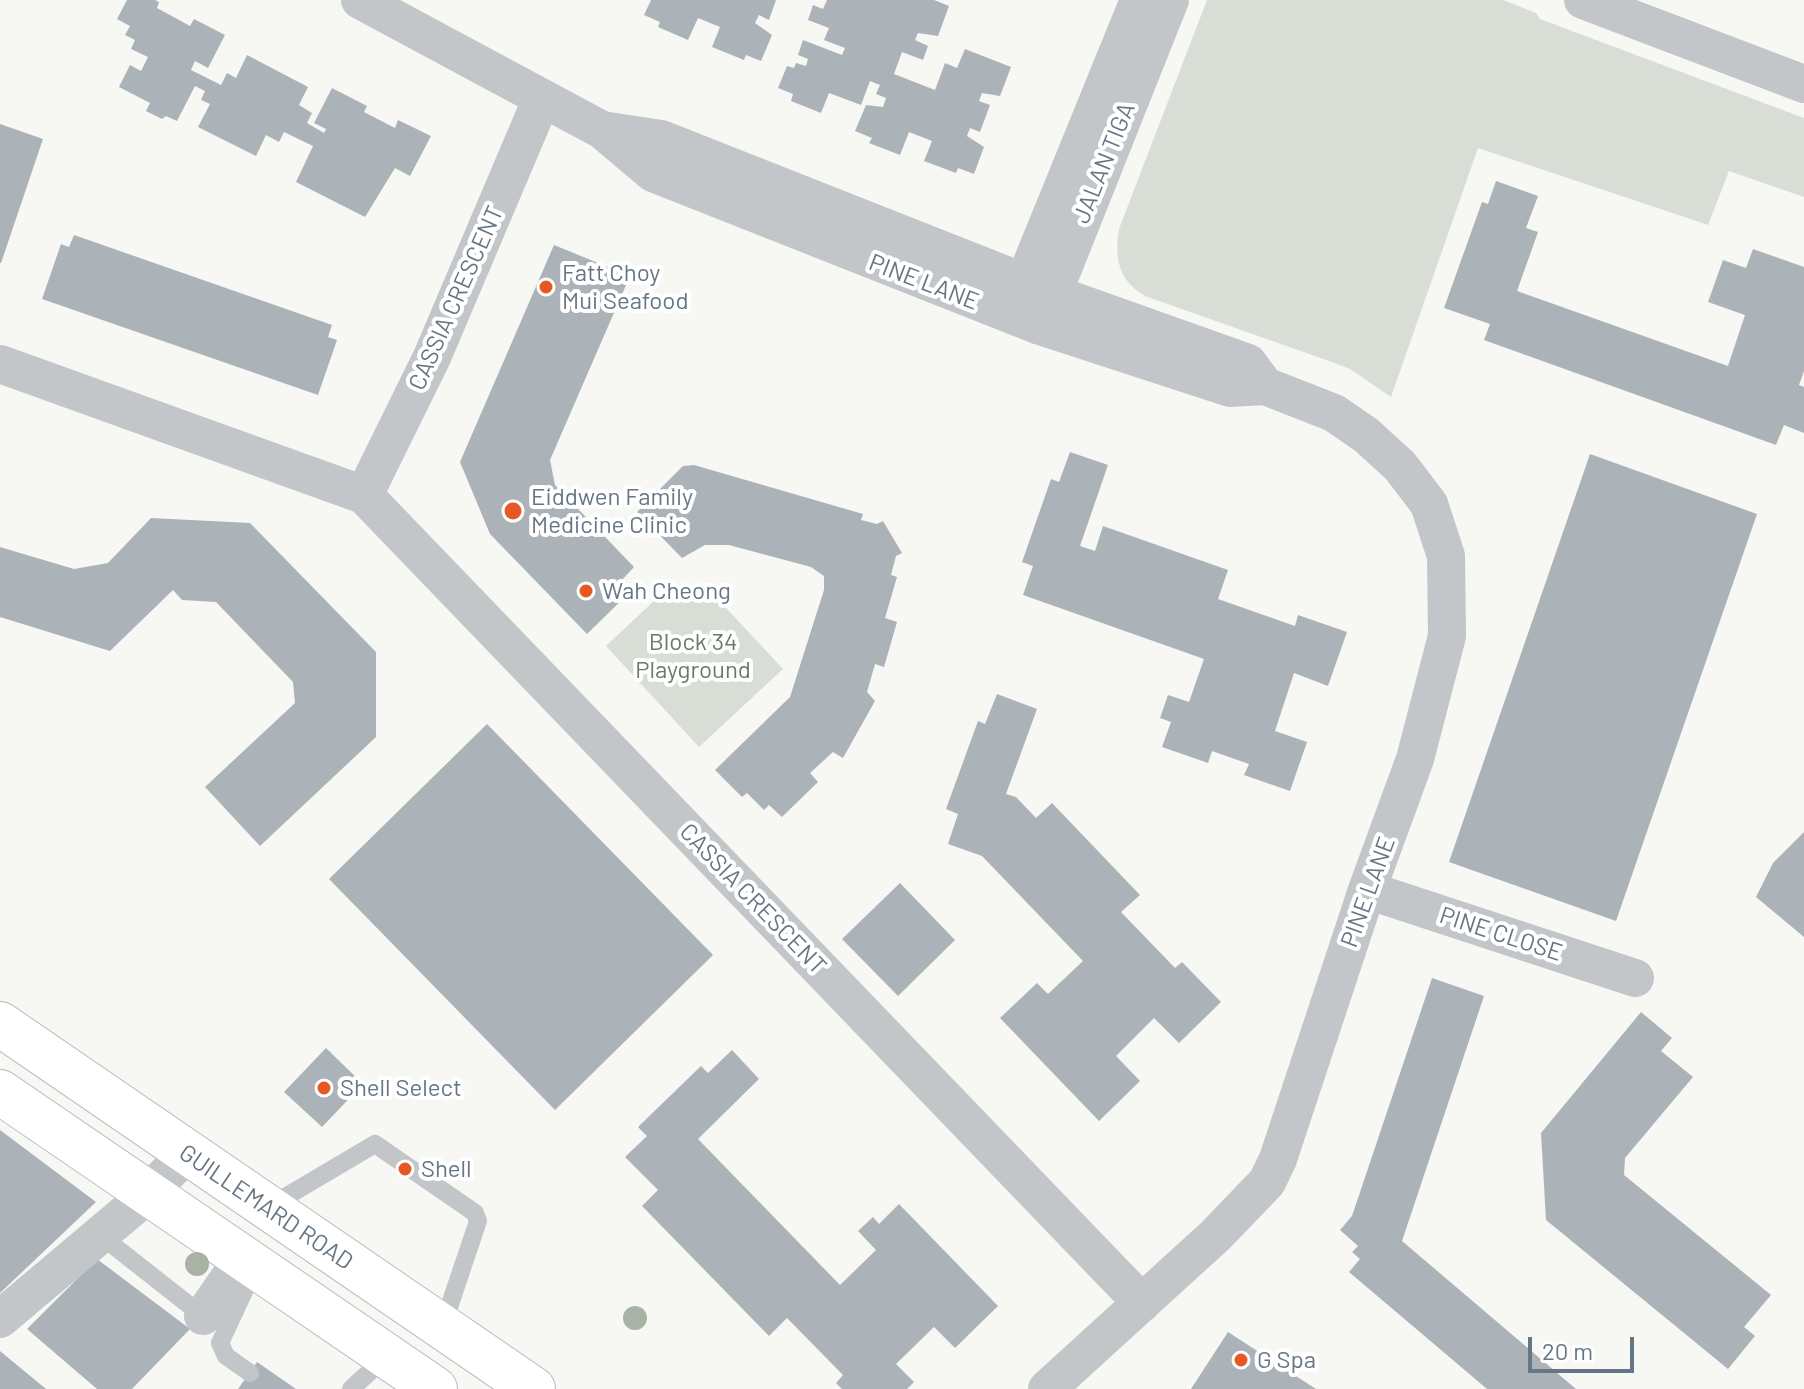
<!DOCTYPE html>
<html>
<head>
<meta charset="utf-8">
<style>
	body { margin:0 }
	#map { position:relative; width:1804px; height:1389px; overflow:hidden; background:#f7f7f4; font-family:Barlow,sans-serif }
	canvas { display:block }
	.scale { position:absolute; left:1528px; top:1337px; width:106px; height:36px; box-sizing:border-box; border:4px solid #657685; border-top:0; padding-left:10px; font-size:24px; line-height:28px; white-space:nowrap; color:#657685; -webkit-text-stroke:6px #fff; paint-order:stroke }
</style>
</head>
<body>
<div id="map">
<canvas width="1804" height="1389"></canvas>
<div class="scale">20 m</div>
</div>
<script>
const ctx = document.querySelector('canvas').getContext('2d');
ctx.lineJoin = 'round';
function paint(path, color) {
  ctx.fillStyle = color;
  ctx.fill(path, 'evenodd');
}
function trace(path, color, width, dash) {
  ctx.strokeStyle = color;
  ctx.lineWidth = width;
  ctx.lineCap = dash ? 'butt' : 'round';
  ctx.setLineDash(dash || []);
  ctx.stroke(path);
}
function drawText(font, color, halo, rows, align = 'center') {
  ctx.font = font + ' Barlow,sans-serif';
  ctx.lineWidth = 8;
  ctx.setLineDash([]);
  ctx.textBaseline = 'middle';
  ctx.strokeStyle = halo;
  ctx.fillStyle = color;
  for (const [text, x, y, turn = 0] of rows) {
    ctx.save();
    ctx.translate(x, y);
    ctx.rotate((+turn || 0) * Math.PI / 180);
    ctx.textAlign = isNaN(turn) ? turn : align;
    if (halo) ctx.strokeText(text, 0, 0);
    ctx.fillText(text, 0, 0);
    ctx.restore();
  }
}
paint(new Path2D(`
	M 1207,0 L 1503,0 L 1536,13 L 1540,19 L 1804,118 L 1804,197 L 1729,171 L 1708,225 L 1478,148 L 1391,397 L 1350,369 L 1329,361 L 1145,296 C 1119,281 1114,258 1119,229 Z
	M 671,585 L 714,595 L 783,669 L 699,747 L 606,646 Z`), '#d8ded5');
paint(new Path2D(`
	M 127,0 L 155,0 L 159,2 L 157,8 L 190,26 L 194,19 L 225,35 L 208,68 L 195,61 L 191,70 L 221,85 L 227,73 L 236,78 L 247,55 L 308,87 L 299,105 L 312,113 L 307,123 L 324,133 L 326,129 L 314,123 L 332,88 L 367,106 L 364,112 L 395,128 L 398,120 L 431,136 L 410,176 L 395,168 L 365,217 L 296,182 L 313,146 L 284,132 L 279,142 L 266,135 L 256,156 L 198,127 L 210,104 L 201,100 L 205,91 L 195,86 L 177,121 L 166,116 L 162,119 L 146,111 L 150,103 L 119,87 L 130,65 L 141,71 L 148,57 L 131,49 L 135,40 L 125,35 L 130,26 L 117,19 Z
	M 651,0 L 776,0 L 769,20 L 759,15 L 755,23 L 772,35 L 761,61 L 746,55 L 744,60 L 712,47 L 720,27 L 698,18 L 688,40 L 658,27 L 660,22 L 644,15 Z
	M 827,0 L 934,0 L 949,6 L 938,36 L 918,33 L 915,40 L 928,46 L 923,60 L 902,52 L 894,74 L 935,90 L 945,63 L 957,68 L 965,49 L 1011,67 L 1000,96 L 982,93 L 979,101 L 990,105 L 980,132 L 970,128 L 967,136 L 984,147 L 974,174 L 958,168 L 956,173 L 924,161 L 932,141 L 909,132 L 900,155 L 869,143 L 872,138 L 855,131 L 866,105 L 883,107 L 886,98 L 876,94 L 880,85 L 870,81 L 861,105 L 829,93 L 821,113 L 791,101 L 793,94 L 778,88 L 787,66 L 794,68 L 796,63 L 806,66 L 808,59 L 798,55 L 803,40 L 842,55 L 845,48 L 824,40 L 829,28 L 808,20 L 813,5 L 823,9 Z
	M 0,124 L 43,139 L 1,263 L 0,263 Z
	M 1496,181 L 1538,196 L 1526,228 L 1538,232 L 1517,291 L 1728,366 L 1745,315 L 1708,302 L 1723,260 L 1746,268 L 1753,249 L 1804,267 L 1804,371 L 1799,385 L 1804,387 L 1804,433 L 1784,425 L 1776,445 L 1484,340 L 1490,324 L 1444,308 L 1482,202 L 1488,204 Z
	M 74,235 L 332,325 L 328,337 L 337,340 L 318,395 L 42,299 L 61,244 L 69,247 Z
	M 554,245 L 630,276 L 550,460 L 555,485 L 634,567 L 623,579 L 633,589 L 587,634 L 490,534 L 460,462 Z
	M 1070,452 L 1108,465 L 1080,546 L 1095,551 L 1103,526 L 1228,570 L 1218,599 L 1295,626 L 1298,615 L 1347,632 L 1328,686 L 1294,673 L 1275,731 L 1307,742 L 1290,791 L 1244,775 L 1249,764 L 1212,751 L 1208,763 L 1162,747 L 1171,722 L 1160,718 L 1168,695 L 1189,702 L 1204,659 L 1023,595 L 1033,566 L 1022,562 L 1051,479 L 1059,482 Z
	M 1590,454 L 1757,514 L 1616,921 L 1449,862 Z
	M 694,465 L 863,514 L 861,520 L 877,524 L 883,521 L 902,553 L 896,556 L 891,575 L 897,577 L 885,618 L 897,622 L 884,667 L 875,664 L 867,692 L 875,701 L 843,758 L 833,752 L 810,773 L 818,782 L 782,817 L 769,805 L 764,810 L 747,793 L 742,797 L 715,770 L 790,697 L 824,590 L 824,576 L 811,567 L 729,545 L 705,545 L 682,558 L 637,512 L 683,466 Z
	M 151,518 L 250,523 L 376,652 L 376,737 L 260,846 L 205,787 L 295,703 L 293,682 L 216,602 L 182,600 L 173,590 L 110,651 L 0,617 L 0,547 L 74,569 L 108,563 Z
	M 997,694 L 1037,709 L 1006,794 L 1016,797 L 1036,818 L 1052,803 L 1140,895 L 1121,912 L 1175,968 L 1182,962 L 1221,1002 L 1179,1043 L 1154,1018 L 1116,1056 L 1140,1081 L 1099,1121 L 1000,1018 L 1037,983 L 1048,994 L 1083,961 L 982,856 L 948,844 L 958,814 L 946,809 L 978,721 L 985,724 Z
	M 487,724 L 713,955 L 555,1110 L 329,879 Z
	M 1804,832 L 1804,937 L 1756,897 L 1773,863 Z
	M 900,883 L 955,940 L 898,996 L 842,939 Z
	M 1432,978 L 1484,996 L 1402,1241 L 1576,1389 L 1487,1389 L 1349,1272 L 1360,1259 L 1352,1252 L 1358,1246 L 1340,1230 L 1352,1216 Z
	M 1641,1012 L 1672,1038 L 1661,1051 L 1693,1077 L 1625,1158 L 1624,1175 L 1771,1295 L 1744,1327 L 1755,1336 L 1728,1369 L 1546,1220 L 1541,1133 Z
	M 326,1048 L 363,1084 L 322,1127 L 284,1092 Z
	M 732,1050 L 759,1079 L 698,1139 L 840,1285 L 876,1250 L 858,1231 L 873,1217 L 879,1224 L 899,1204 L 998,1306 L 955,1348 L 934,1327 L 896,1364 L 914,1382 L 907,1389 L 842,1389 L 836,1383 L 843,1375 L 787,1318 L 769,1336 L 642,1206 L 658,1190 L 625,1157 L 647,1136 L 638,1127 L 701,1066 L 708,1073 Z
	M 0,1130 L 96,1202 L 0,1293 Z
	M 97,1259 L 190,1329 L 132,1389 L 97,1389 L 27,1329 Z
	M 1228,1332 L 1316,1389 L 1191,1389 Z
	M 0,1351 L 46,1389 L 0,1389 Z
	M 257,1362 L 296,1389 L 238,1389 Z`), '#abb3b9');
const primary = new Path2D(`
	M 0,1024 L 533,1389
	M 0,1092 L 435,1389`);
trace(primary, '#b5b9bd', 46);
trace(new Path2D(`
	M 270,1206 L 375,1144 L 475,1213 L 478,1221 L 442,1328
	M 100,1235 L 203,1316
	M 250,1373 L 226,1356 L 220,1343 L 247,1285 L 259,1269
	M 351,1389 L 387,1356`), '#c2c6c9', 18);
trace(new Path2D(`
	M 360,0 L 602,130 L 653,173 L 1040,326 L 1230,388 L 1265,386 L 1334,413 L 1366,435 L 1400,466 L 1429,504 L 1446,556 L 1447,636 L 1415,759 L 1367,890 L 1278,1159 L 1267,1182 L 1216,1235 L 1047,1389
	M 1583,0 L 1804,84
	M 602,130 L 661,139 L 1051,293 L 1248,363 L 1265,386
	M 1020,307 L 1032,263 L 1139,0
	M 1044,316 L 1170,0
	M 0,364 L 364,495 L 1142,1303
	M 364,495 L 432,357 L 542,98
	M 1367,890 L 1635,978
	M 203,1316 L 243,1258
	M 0,1319 L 133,1207 L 188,1153`), '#c2c6c9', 38);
trace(primary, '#fff', 44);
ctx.fillStyle = '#a8b3a5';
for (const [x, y] of [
	[197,1264],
	[635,1318]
]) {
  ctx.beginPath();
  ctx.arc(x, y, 12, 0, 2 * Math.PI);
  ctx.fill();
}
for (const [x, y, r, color] of [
	[546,287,8,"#e75823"],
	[513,511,10,"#e75823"],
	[586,591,8,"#e75823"],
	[324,1088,8,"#e75823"],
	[405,1169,8,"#e75823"],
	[1241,1360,8,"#e75823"]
]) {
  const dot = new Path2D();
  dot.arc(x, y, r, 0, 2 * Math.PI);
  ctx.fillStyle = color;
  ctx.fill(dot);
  trace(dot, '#fff', 3);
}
drawText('24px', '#657685', '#fff', [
	["JALAN TIGA",1104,163,-68],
	["PINE LANE",924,282,21],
	["CASSIA CRESCENT",456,298,-66],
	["PINE LANE",1368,892,-70],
	["CASSIA CRESCENT",753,899,46],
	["PINE CLOSE",1501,934,18],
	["GUILLEMARD ROAD",266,1207,34]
]);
drawText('24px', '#657685', '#fff', [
	["Fatt Choy",562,273],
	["Mui Seafood",562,301],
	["Eiddwen Family",531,497],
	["Medicine Clinic",531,525],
	["Wah Cheong",602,591],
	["Shell Select",340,1088],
	["Shell",421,1169],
	["G Spa",1257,1360]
], 'left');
drawText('24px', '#687c64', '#fff', [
	["Block 34",693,642],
	["Playground",693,670]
]);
</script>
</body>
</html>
